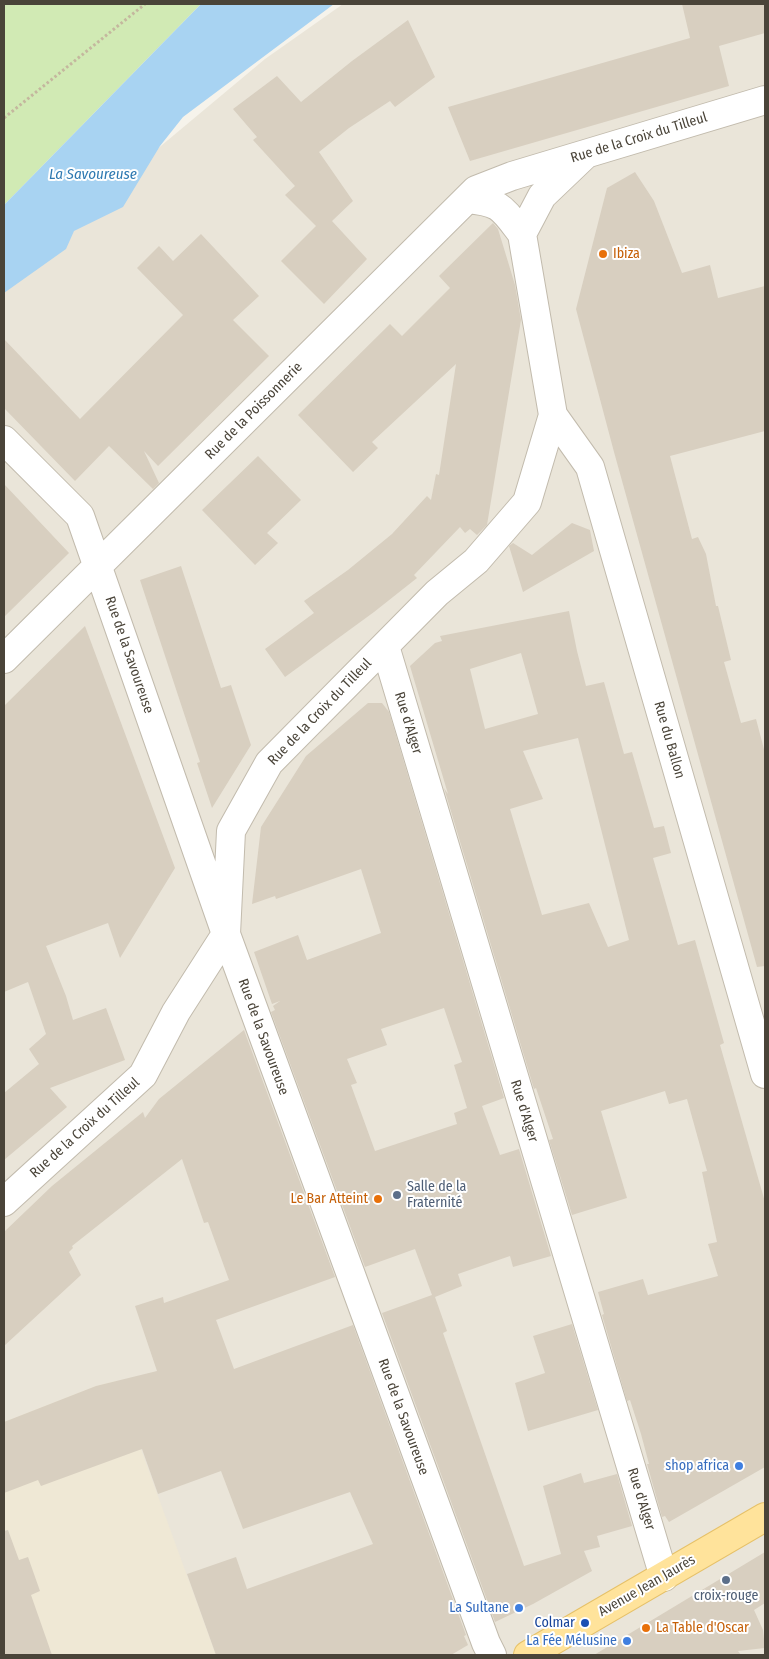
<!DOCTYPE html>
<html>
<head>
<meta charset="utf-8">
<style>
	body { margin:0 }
	#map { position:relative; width:769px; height:1659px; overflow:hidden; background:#f6f3eb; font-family:"Fira Sans Condensed",sans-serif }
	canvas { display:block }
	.frame { position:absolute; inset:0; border:5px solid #4a4439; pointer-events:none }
</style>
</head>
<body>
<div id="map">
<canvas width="769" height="1659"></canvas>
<div class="frame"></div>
</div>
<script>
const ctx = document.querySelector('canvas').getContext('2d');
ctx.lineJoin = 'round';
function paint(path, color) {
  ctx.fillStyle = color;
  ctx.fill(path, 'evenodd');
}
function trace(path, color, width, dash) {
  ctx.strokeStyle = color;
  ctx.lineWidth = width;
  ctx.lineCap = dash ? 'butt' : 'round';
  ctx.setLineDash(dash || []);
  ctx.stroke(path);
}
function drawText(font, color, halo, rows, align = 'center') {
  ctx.font = font + ' "Fira Sans Condensed",sans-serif';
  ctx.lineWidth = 4;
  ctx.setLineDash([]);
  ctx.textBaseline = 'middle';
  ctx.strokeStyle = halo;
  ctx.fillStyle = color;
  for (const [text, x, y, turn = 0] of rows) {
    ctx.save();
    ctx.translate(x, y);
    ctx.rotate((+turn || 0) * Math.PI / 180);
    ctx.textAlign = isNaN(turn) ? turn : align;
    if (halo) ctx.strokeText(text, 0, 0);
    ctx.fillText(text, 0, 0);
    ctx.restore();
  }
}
paint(new Path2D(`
	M 343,4 L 765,4 L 765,1655 L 4,1655 L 4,277 L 265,59 Z`), '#eae5d9');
paint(new Path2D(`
	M 116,1381 L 216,1655 L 4,1655 L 4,1422 L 96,1386 Z`), '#efe8d5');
paint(new Path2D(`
	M 4,4 L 201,4 L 4,205 Z`), '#d1eab4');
paint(new Path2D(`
	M 201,4 L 334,4 L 183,117 L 160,146 L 123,207 L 74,231 L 66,249 L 4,293 L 4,205 Z`), '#a8d3f2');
paint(new Path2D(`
	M 682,4 L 765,4 L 765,33 L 719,46 L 729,86 L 470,161 L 448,107 L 690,38 Z
	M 408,20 L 435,77 L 395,107 L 390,101 L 349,128 L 319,152 L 353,201 L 332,221 L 367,259 L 324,304 L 281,261 L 316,226 L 285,195 L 295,186 L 253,140 L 257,137 L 233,109 L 277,76 L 301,102 L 352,61 Z
	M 635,172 L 654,201 L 682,273 L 710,265 L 718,298 L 765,286 L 765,431 L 670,456 L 692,539 L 698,537 L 706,554 L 716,606 L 718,606 L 731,660 L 724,662 L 741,723 L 756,719 L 765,753 L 765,966 L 757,967 L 614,452 L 576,309 L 607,188 Z
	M 493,223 L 498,229 L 509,265 L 515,285 L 521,320 L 487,525 L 477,535 L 470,529 L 465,533 L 460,527 L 414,575 L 417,578 L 374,612 L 285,677 L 265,649 L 314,613 L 304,601 L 348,570 L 392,534 L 427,496 L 431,500 L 436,474 L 439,475 L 456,364 L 372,442 L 378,448 L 353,472 L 298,415 L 390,324 L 402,336 L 450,288 L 439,276 Z
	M 201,234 L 259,296 L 233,320 L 269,356 L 158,466 L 144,451 L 159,483 L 153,489 L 109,446 L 75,481 L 4,408 L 4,339 L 80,419 L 183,315 L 137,268 L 159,246 L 173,261 Z
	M 258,456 L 301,500 L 267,533 L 278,543 L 255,565 L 202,510 Z
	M 4,484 L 69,553 L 4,617 Z
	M 572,523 L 590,530 L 594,551 L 523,592 L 509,546 L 513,543 L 532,555 Z
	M 181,566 L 221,688 L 231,685 L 251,745 L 212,808 L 197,763 L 200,762 L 140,580 Z
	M 569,611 L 577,651 L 586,686 L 604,682 L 624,754 L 632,752 L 654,828 L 664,826 L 671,853 L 653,858 L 678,945 L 695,940 L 724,1043 L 720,1045 L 765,1202 L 765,1467 L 669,1522 L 665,1516 L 662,1517 L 647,1464 L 649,1464 L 641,1434 L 630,1400 L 627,1401 L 602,1315 L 604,1314 L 598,1292 L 643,1279 L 648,1295 L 718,1276 L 708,1244 L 717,1242 L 702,1172 L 707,1171 L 687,1099 L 669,1104 L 665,1091 L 601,1111 L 627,1198 L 572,1215 L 549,1140 L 553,1139 L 536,1088 L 534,1089 L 444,788 L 448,794 L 410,666 L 435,643 L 442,641 L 440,636 ZM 521,653 L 538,714 L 485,729 L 470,669 ZM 578,738 L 629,940 L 608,947 L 589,903 L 542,915 L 510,809 L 543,799 L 523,751 Z
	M 85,626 L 175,868 L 120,958 L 108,923 L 46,946 L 66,996 L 73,1020 L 106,1008 L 125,1060 L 50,1088 L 67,1107 L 4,1160 L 4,1093 L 39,1064 L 29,1049 L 46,1034 L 28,982 L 4,992 L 4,706 Z
	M 368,703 L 382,703 L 389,712 L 504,1098 L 482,1106 L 500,1155 L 519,1149 L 551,1256 L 513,1267 L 510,1256 L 458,1274 L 462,1286 L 435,1297 L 447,1331 L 443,1333 L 524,1566 L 561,1554 L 543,1486 L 581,1473 L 584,1483 L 617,1474 L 632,1526 L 597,1536 L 600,1547 L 584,1551 L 592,1571 L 533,1604 L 495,1622 L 382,1313 L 432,1295 L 415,1249 L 365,1267 L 271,1012 L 275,1010 L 273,1006 L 280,1001 L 272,1004 L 254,952 L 298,935 L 307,960 L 381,933 L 361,869 L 276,899 L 275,896 L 252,904 L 261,827 L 306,756 ZM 444,1008 L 462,1062 L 454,1065 L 467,1108 L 454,1113 L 457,1124 L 375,1151 L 351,1085 L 357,1083 L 347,1059 L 387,1045 L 381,1029 Z
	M 244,1030 L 335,1277 L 216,1320 L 234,1369 L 353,1325 L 466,1635 L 464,1636 L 468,1645 L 451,1655 L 216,1655 L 187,1574 L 236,1557 L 247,1589 L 373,1544 L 350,1492 L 243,1529 L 221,1471 L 158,1494 L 142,1449 L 41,1486 L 38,1480 L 4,1493 L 4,1422 L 96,1386 L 157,1371 L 135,1306 L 163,1297 L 164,1303 L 229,1280 L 208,1222 L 204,1223 L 182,1159 L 72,1246 L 73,1248 L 69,1252 L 81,1275 L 4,1346 L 4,1232 L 52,1186 L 143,1112 L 145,1118 L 159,1099 Z
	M 572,1324 L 598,1410 L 528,1431 L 515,1383 L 545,1373 L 533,1336 Z
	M 8,1530 L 19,1560 L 28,1557 L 40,1591 L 31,1595 L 52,1655 L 4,1655 L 4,1531 Z
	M 765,1552 L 765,1603 L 754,1610 L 763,1630 L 765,1648 L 738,1651 L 741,1655 L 594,1655 Z`), '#d8cfc0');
const minor = new Path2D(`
	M 467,199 C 501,202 502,208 522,234
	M 553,415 L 590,467 L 765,1074
	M 4,440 L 80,516 L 226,934 L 486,1643 L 492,1655
	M 385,646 L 664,1577
	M 4,659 L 476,190 L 512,176 L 765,100
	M 4,1202 L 143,1075 L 176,1012 L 226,934 L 231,831 L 269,763 L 437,593 L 476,561 L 527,502 L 553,415 L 522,234 L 542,196 L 586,154`);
const major = new Path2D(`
	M 528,1655 L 765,1517`);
trace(minor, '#c2bbad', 30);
trace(major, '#e6c169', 30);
trace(new Path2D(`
	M 4,5 L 4,4
	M 4,118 L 145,4`), '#c4b79e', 3, [2.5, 2.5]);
trace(minor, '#fff', 28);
trace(major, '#ffe39b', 28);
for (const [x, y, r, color] of [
	[603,254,5,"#e8710a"],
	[397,1195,5,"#5c6f8a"],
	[378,1199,5,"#e8710a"],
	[739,1466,5,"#3f7fe0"],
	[726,1580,5,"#5c6f8a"],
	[519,1608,5,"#3f7fe0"],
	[585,1623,5,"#1a4fb4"],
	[646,1628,5,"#e8710a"],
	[627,1641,5,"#3f7fe0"]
]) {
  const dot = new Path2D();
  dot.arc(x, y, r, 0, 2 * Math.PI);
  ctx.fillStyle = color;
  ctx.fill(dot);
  trace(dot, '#fff', 2);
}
drawText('14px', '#4a4439', '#fff', [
	["Rue de la Croix du Tilleul",639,138,-17],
	["Rue de la Poissonnerie",254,411,-45],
	["Rue de la Savoureuse",129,655,71],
	["Rue de la Croix du Tilleul",320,712,-46],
	["Rue d'Alger",408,723,73],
	["Rue du Ballon",669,740,74],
	["Rue de la Savoureuse",263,1037,70],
	["Rue d'Alger",524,1111,73],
	["Rue de la Croix du Tilleul",85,1128,-42],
	["Rue de la Savoureuse",403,1417,70],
	["Rue d'Alger",641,1499,73],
	["Avenue Jean Jaurès",647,1586,-30]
]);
drawText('14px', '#c56008', '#fff', [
	["Ibiza",613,254],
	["Le Bar Atteint",368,1199,"right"],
	["La Table d'Oscar",656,1628]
], 'left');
drawText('14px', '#4e5e75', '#fff', [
	["Salle de la",407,1187],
	["Fraternité",407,1203],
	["croix-rouge",726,1596,"center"]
], 'left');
drawText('14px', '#366cbe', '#fff', [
	["shop africa",729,1466],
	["La Sultane",509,1608],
	["La Fée Mélusine",617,1641]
], 'right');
drawText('14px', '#164399', '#fff', [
	["Colmar",575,1623]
], 'right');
drawText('italic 15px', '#2e79b1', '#fff', [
	["La Savoureuse",93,175]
]);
</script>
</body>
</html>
